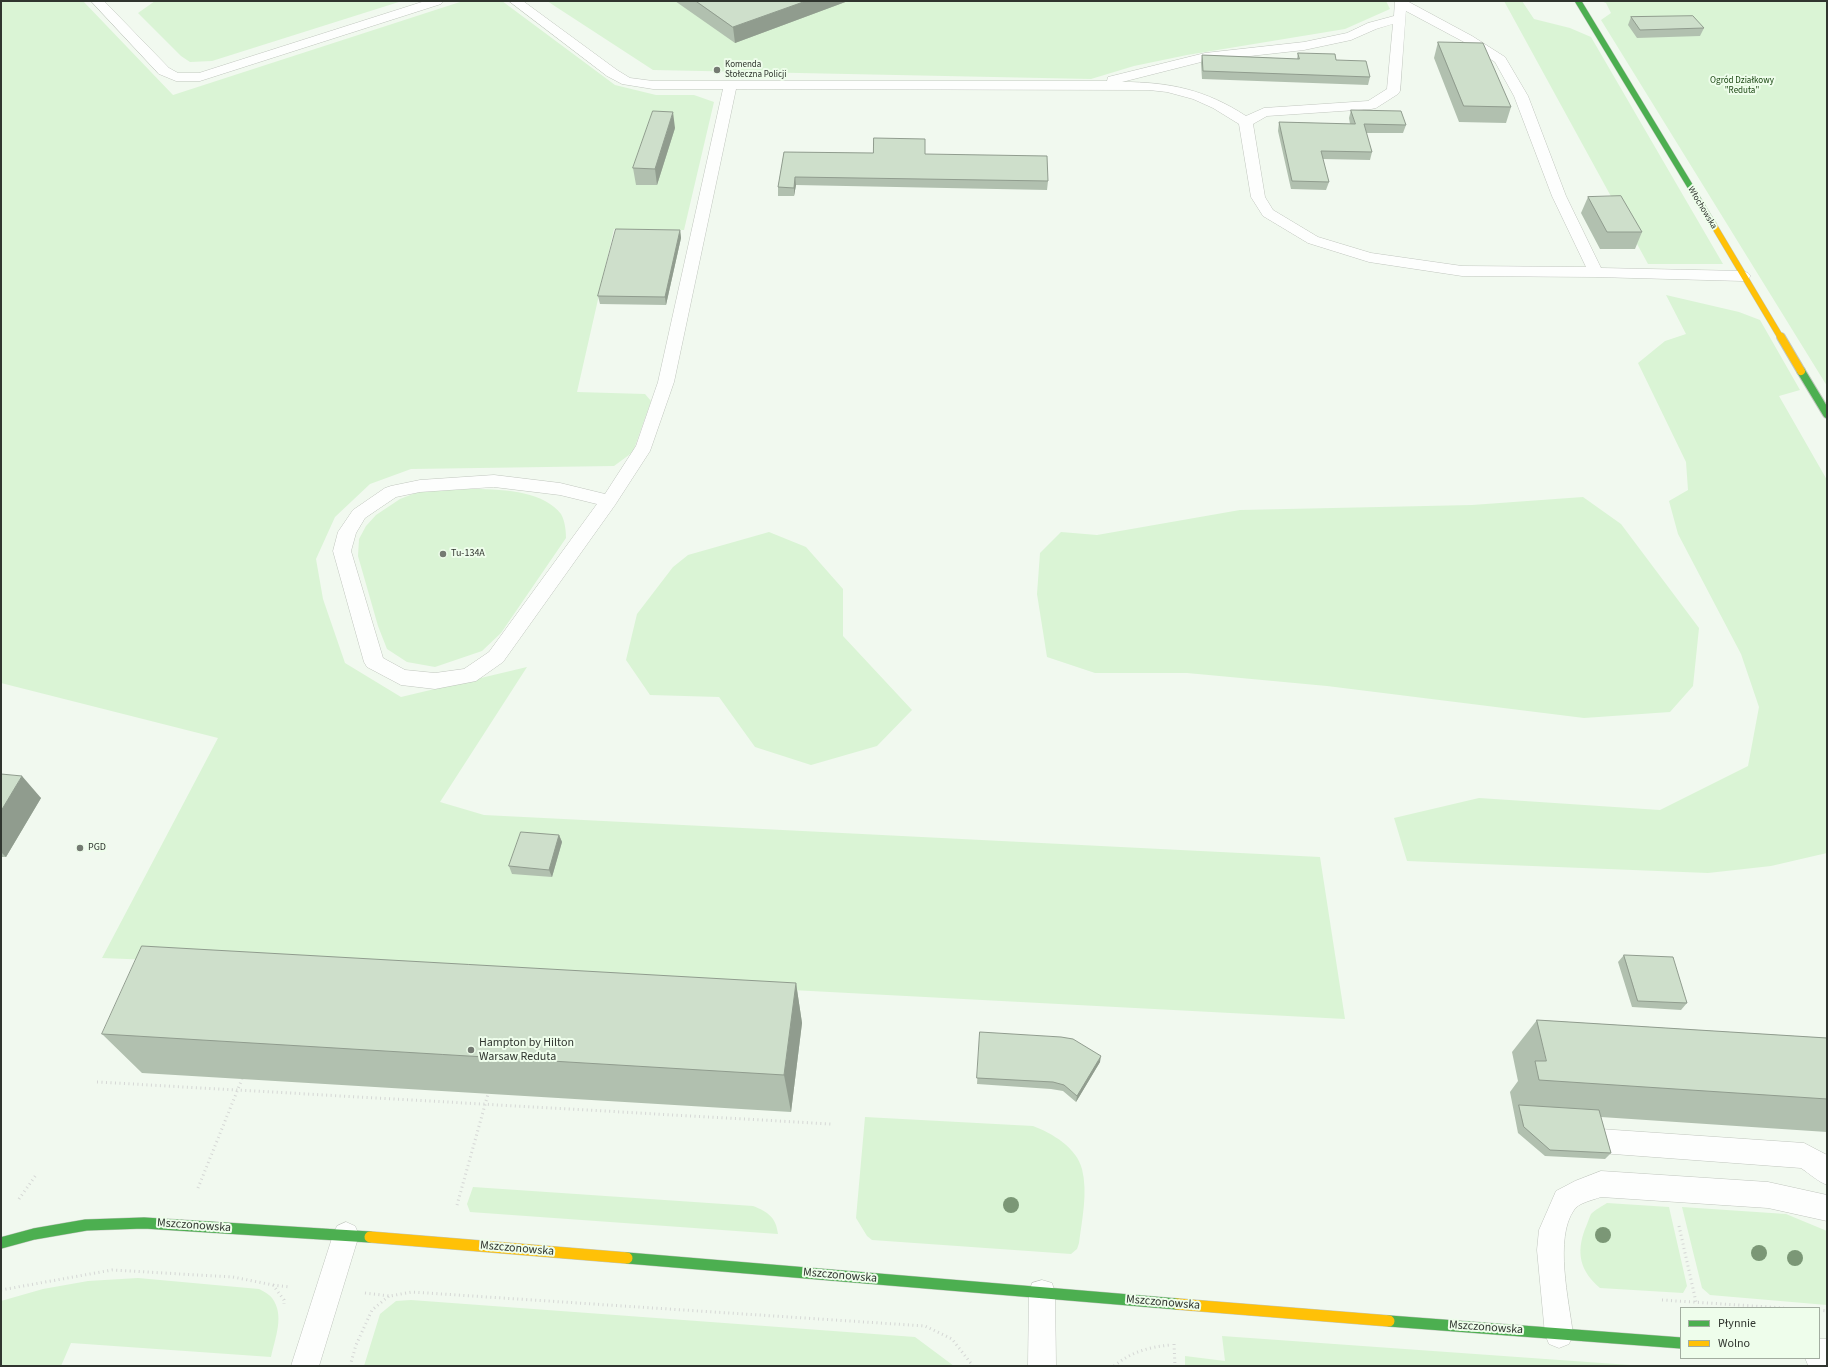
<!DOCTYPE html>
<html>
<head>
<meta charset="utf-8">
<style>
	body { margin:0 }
	#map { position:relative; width:1828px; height:1367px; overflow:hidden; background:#f1f9ef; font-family:"Source Sans 3",sans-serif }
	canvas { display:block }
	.frame { position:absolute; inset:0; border:2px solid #30352f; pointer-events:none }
	.legend { position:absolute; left:1680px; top:1307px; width:140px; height:52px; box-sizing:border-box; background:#eefdeb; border:1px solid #a2ada0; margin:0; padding:5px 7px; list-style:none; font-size:12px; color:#30352f }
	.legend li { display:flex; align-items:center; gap:8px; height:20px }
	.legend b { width:20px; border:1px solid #a2ada0 }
</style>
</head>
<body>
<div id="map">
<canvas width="1828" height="1367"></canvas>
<div class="frame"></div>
<ul class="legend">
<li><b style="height:5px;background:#4caf50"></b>Płynnie</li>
<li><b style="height:5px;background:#ffc107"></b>Wolno</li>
</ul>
</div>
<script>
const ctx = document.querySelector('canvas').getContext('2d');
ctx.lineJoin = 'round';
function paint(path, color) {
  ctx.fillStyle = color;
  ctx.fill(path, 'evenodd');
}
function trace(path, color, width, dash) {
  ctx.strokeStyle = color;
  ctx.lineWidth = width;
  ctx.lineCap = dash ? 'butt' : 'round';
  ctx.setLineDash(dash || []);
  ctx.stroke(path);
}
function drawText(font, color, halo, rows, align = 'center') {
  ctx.font = font + ' "Source Sans 3",sans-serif';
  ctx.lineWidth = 4;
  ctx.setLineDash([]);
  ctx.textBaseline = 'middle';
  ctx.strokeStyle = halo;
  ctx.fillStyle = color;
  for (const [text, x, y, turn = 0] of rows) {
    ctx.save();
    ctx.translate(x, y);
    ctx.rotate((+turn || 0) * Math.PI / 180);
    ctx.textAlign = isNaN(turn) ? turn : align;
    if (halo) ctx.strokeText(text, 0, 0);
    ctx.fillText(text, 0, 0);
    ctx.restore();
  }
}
paint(new Path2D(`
	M 1,1 L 83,1 L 173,95 L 463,1 L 502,1 L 615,85 L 656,95 L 694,95 L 714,102 L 684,230 L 614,229 L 577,392 L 645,394 L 651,401 L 633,452 L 614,466 L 411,469 L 370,484 L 335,517 L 316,559 L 323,599 L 345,663 L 401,697 L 527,667 L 440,802 L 484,815 L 1320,857 L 1345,1019 L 448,972 L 102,958 L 218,738 L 1,683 Z
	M 155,1 L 402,1 L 212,61 L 190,62 L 181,56 L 138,13 Z
	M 547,1 L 1386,1 L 1390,9 L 1345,29 L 1187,55 L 1134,66 L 1091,79 L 653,70 Z
	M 1504,1 L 1522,1 L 1534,19 L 1570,28 L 1591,37 L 1723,264 L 1648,264 Z
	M 1601,1 L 1827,1 L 1827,386 L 1601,20 L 1611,13 L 1606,3 Z
	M 1666,295 L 1739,312 L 1760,320 L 1800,390 L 1779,396 L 1827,480 L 1827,853 L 1771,866 L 1708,873 L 1407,861 L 1394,818 L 1479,798 L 1660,810 L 1748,766 L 1759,707 L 1741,654 L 1678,534 L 1669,501 L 1688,490 L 1686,462 L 1638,363 L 1665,341 L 1686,334 Z
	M 423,490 C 460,490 537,481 561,514 C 565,521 566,531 566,538 L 501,633 L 482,651 L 435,667 L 407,662 L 387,649 L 378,626 L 358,556 L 359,539 L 366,526 L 376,515 L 400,499 Z
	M 1583,497 L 1621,524 L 1699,628 L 1693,686 L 1670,712 L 1584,718 L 1327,686 L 1187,673 L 1095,673 L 1047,657 L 1037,594 L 1040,553 L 1061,532 L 1097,535 L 1240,510 L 1472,505 Z
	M 769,532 L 806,547 L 843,589 L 843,636 L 912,710 L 877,746 L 811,765 L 755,747 L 719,697 L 650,695 L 626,660 L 637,614 L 673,567 L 688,555 Z
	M 865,1117 L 1033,1126 C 1052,1133 1077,1148 1082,1169 C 1088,1193 1082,1219 1079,1243 L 1077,1249 L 1071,1254 L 872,1240 L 867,1236 L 856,1218 Z
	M 473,1187 L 753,1206 C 768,1212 776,1217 778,1234 L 470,1212 L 467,1204 Z
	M 1607,1203 L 1669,1207 L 1687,1286 L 1683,1293 L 1600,1288 C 1580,1271 1576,1253 1585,1229 C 1587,1225 1589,1218 1591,1214 C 1595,1210 1602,1206 1607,1203 Z
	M 1682,1207 L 1786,1214 L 1827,1231 L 1827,1305 L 1710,1295 L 1702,1288 Z
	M 138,1278 L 259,1289 C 263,1291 269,1294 272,1298 C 285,1315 275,1338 271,1357 L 71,1343 L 61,1366 L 1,1366 L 1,1301 L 43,1289 L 88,1281 Z
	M 411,1300 L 915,1337 L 954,1366 L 364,1366 L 380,1314 L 396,1301 Z
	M 1222,1336 L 1644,1366 L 1185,1366 L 1185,1356 L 1225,1361 Z`), '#daf4d5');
const lane = new Path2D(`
	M 91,1 L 104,1 L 169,68 L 178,73 L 199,73 L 425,1 L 443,1 L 441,4 L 200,81 L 176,81 L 159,74 Z
	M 509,1 L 523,1 L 617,70 L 630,78 L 653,81 L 1107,81 L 1108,77 L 1205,53 L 1304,42 L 1347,33 L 1368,23 L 1394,16 L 1395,1 L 1407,1 L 1472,36 L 1505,57 L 1528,96 L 1566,196 L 1601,268 L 1743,271 L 1748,273 L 1751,276 L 1748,279 L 1743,281 L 1596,277 L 1462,276 L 1369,262 L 1308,243 L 1263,216 L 1251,197 L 1239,124 L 1213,108 L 1193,99 L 1167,92 L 1149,90 L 736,89 L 674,382 L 650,451 L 615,505 L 503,662 L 476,681 L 435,689 L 401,685 L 367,667 L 364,662 L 333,551 L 338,532 L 353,510 L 385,488 L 391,486 L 420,480 L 494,475 L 560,483 L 605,494 L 636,446 L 658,382 L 723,89 L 653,89 L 622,84 L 607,76 ZM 1406,11 L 1464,42 L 1495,62 L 1514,96 L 1552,196 L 1586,267 L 1462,266 L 1371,253 L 1318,237 L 1273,210 L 1265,197 L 1253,124 L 1267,116 L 1371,109 L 1376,108 L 1398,94 L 1400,91 ZM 1393,24 L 1387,89 L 1368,101 L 1264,108 L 1246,116 C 1206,90 1170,82 1122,82 L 1205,61 L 1304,50 L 1351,40 L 1376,29 ZM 494,487 L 560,495 L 597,504 L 489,652 L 464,669 L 435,673 L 405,670 L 383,658 L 351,551 L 356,533 L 365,518 L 396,497 L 420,492 Z
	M 1600,1129 L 1804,1143 L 1827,1155 L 1827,1185 C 1817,1181 1810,1174 1801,1168 L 1600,1153 L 1591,1150 L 1587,1141 L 1591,1132 Z
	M 1601,1171 L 1768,1182 L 1827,1195 L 1827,1221 L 1768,1208 L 1601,1197 C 1593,1200 1578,1203 1574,1210 C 1554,1238 1569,1301 1573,1334 L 1569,1344 L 1559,1348 L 1549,1344 L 1545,1334 L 1537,1250 L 1539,1230 L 1556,1191 L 1575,1181 Z
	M 346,1222 L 355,1226 L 359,1235 L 319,1366 L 291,1366 L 333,1235 L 337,1226 Z
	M 1042,1280 L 1052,1283 L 1055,1293 L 1056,1366 L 1028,1366 L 1029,1293 L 1032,1283 Z`);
const street = new Path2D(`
	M 1819,1339 L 1827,1339 L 1827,1366 L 1808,1365 L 1805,1358 L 1819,1358 Z`);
const fastFar2 = new Path2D(`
	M 1578,1 L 1713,224`);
const fastFar1 = new Path2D(`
	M 1801,371 L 1827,414`);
const fast = new Path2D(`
	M 1,1243 L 34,1234 L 86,1225 L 144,1223 L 370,1237
	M 627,1258 L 1177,1304
	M 1389,1321 L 1681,1343`);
const slowFar2 = new Path2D(`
	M 1713,224 L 1781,338`);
const slowFar1 = new Path2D(`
	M 1781,337 L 1801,371`);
const slow = new Path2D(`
	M 370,1237 L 627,1258
	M 1177,1304 L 1389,1321`);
trace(lane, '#c0c6be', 1);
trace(street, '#c0c6be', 1);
trace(fastFar2, '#c0c6be', 7);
trace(fastFar1, '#c0c6be', 10);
trace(fast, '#c0c6be', 12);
trace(slowFar2, '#c0c6be', 7);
trace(slowFar1, '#c0c6be', 10);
trace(slow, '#c0c6be', 12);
trace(new Path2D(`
	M 97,1082 L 831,1124
	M 198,1188 L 242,1079
	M 19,1199 L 36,1175
	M 457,1205 L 488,1094
	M 1679,1226 L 1696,1302
	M 273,1285 L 290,1287
	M 1,1290 L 112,1270 L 233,1277 L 273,1285 L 284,1300 L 284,1304
	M 365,1293 L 390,1296 L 412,1292 L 925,1326 L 952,1339 L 973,1366
	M 1662,1300 L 1784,1308
	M 1819,1310 L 1827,1311
	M 1174,1344 L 1175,1366
	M 350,1366 L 356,1345 L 372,1310 L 389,1296
	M 1114,1366 C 1131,1352 1149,1347 1170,1345`), '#d5d7d5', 3, [1, 3.5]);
paint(lane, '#fdfefd');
paint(street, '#fdfefd');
trace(fastFar2, '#4caf50', 6);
trace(fastFar1, '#4caf50', 8);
trace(fast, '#4caf50', 11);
trace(slowFar2, '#ffc107', 6);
trace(slowFar1, '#ffc107', 8);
trace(slow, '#ffc107', 11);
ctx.fillStyle = '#7b9776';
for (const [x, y] of [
	[1011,1205],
	[1603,1235],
	[1759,1253],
	[1795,1258]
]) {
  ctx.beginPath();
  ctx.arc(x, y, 8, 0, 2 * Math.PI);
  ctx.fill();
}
paint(new Path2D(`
	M 675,1 L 848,1 L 735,43 Z
	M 1631,17 L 1704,28 L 1700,36 L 1637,38 L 1628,25 Z
	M 1438,42 L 1511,107 L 1506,123 L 1459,122 L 1434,58 Z
	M 1298,53 L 1336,60 L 1370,77 L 1368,85 L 1202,79 L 1201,63 L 1202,55 L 1297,59 Z
	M 1351,110 L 1406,125 L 1403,133 L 1366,133 L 1372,152 L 1370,160 L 1323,159 L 1329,182 L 1326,190 L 1291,189 L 1278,131 L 1279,122 L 1350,124 L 1349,118 Z
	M 675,128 L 657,185 L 636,185 L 633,168 Z
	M 784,152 L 925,154 L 1048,181 L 1047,190 L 796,185 L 794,196 L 778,196 L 778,187 Z
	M 1588,197 L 1642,232 L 1635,249 L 1600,249 L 1581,213 Z
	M 680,230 L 681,238 L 666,305 L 600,304 L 598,296 Z
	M 1,774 L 41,798 L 6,857 L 1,857 Z
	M 559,835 L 562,842 L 552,877 L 512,874 L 509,866 Z
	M 1624,955 L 1687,1003 L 1681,1010 L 1632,1007 L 1618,962 Z
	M 796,983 L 802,1023 L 791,1112 L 142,1073 L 102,1034 Z
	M 1537,1020 L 1827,1038 L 1827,1132 L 1601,1117 L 1611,1153 L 1605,1159 L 1545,1156 L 1518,1133 L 1510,1092 L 1518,1081 L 1512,1052 Z
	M 980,1032 L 1100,1062 L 1076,1102 L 1063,1091 L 1051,1089 L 977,1084 Z`), '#b1c0af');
paint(new Path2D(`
	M 806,1 L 848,1 L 735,43 L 733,27 Z
	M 673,112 L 675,128 L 657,185 L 655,169 Z
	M 795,177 L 796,185 L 794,196 L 794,188 Z
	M 680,230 L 681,238 L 666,305 L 665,297 Z
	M 22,776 L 41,798 L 6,857 L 1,852 L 1,811 Z
	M 559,835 L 562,842 L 552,877 L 549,870 Z
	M 796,983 L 802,1023 L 791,1112 L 784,1075 Z
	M 1101,1056 L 1100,1062 L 1076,1102 L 1077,1096 Z`), '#909c8e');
const building = new Path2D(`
	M 696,1 L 806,1 L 733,27 Z
	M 1693,16 L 1704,28 L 1640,30 L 1631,17 Z
	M 1438,42 L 1483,43 L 1511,107 L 1464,106 Z
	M 1298,53 L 1335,54 L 1336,60 L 1366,61 L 1370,77 L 1203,71 L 1202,55 L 1299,59 Z
	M 1351,110 L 1401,111 L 1406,125 L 1364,124 L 1372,152 L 1321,151 L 1329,182 L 1292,181 L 1279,122 L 1355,124 Z
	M 653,111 L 673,112 L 655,169 L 633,168 Z
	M 874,138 L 925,139 L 925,154 L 1047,156 L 1048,181 L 795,177 L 794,188 L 778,187 L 784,152 L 873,153 Z
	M 1621,196 L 1642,232 L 1607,232 L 1588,197 Z
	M 616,229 L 680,230 L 665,297 L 598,296 Z
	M 1,774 L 22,776 L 1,811 Z
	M 521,832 L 559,835 L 549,870 L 509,866 Z
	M 142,946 L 796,983 L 784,1075 L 102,1034 Z
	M 1624,955 L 1673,957 L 1687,1003 L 1638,1001 Z
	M 1537,1020 L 1827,1038 L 1827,1099 L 1539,1080 L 1535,1061 L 1546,1061 Z
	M 980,1032 L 1061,1037 L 1073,1039 L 1101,1056 L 1077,1096 L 1064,1085 L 1053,1082 L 977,1078 Z
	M 1519,1105 L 1599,1110 L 1611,1153 L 1550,1150 L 1524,1127 Z`);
paint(building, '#cedfcb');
trace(building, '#909c8e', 1);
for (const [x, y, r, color] of [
	[717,70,4,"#747a72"],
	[443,554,4,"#747a72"],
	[80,848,4,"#747a72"],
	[471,1050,4,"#747a72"]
]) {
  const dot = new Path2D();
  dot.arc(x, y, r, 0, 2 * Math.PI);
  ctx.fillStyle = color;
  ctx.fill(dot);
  trace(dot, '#eefdeb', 1.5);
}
drawText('9px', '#30352f', '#eefdeb', [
	["Komenda",725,65],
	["Stołeczna Policji",725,75]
], 'left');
drawText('9px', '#1b4713', '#eefdeb', [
	["Ogród Działkowy",1742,81],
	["\"Reduta\"",1742,91]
]);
drawText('9px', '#30352f', '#eefdeb', [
	["Włochowska",1702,208,59]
]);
drawText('10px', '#30352f', '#eefdeb', [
	["Tu-134A",451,554],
	["PGD",88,848]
], 'left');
drawText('12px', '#30352f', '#eefdeb', [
	["Hampton by Hilton",479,1043],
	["Warsaw Reduta",479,1057]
], 'left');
drawText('12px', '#30352f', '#eefdeb', [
	["Mszczonowska",194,1226,4],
	["Mszczonowska",517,1249,5],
	["Mszczonowska",840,1276,5],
	["Mszczonowska",1163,1303,5],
	["Mszczonowska",1486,1328,4]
]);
</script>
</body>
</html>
